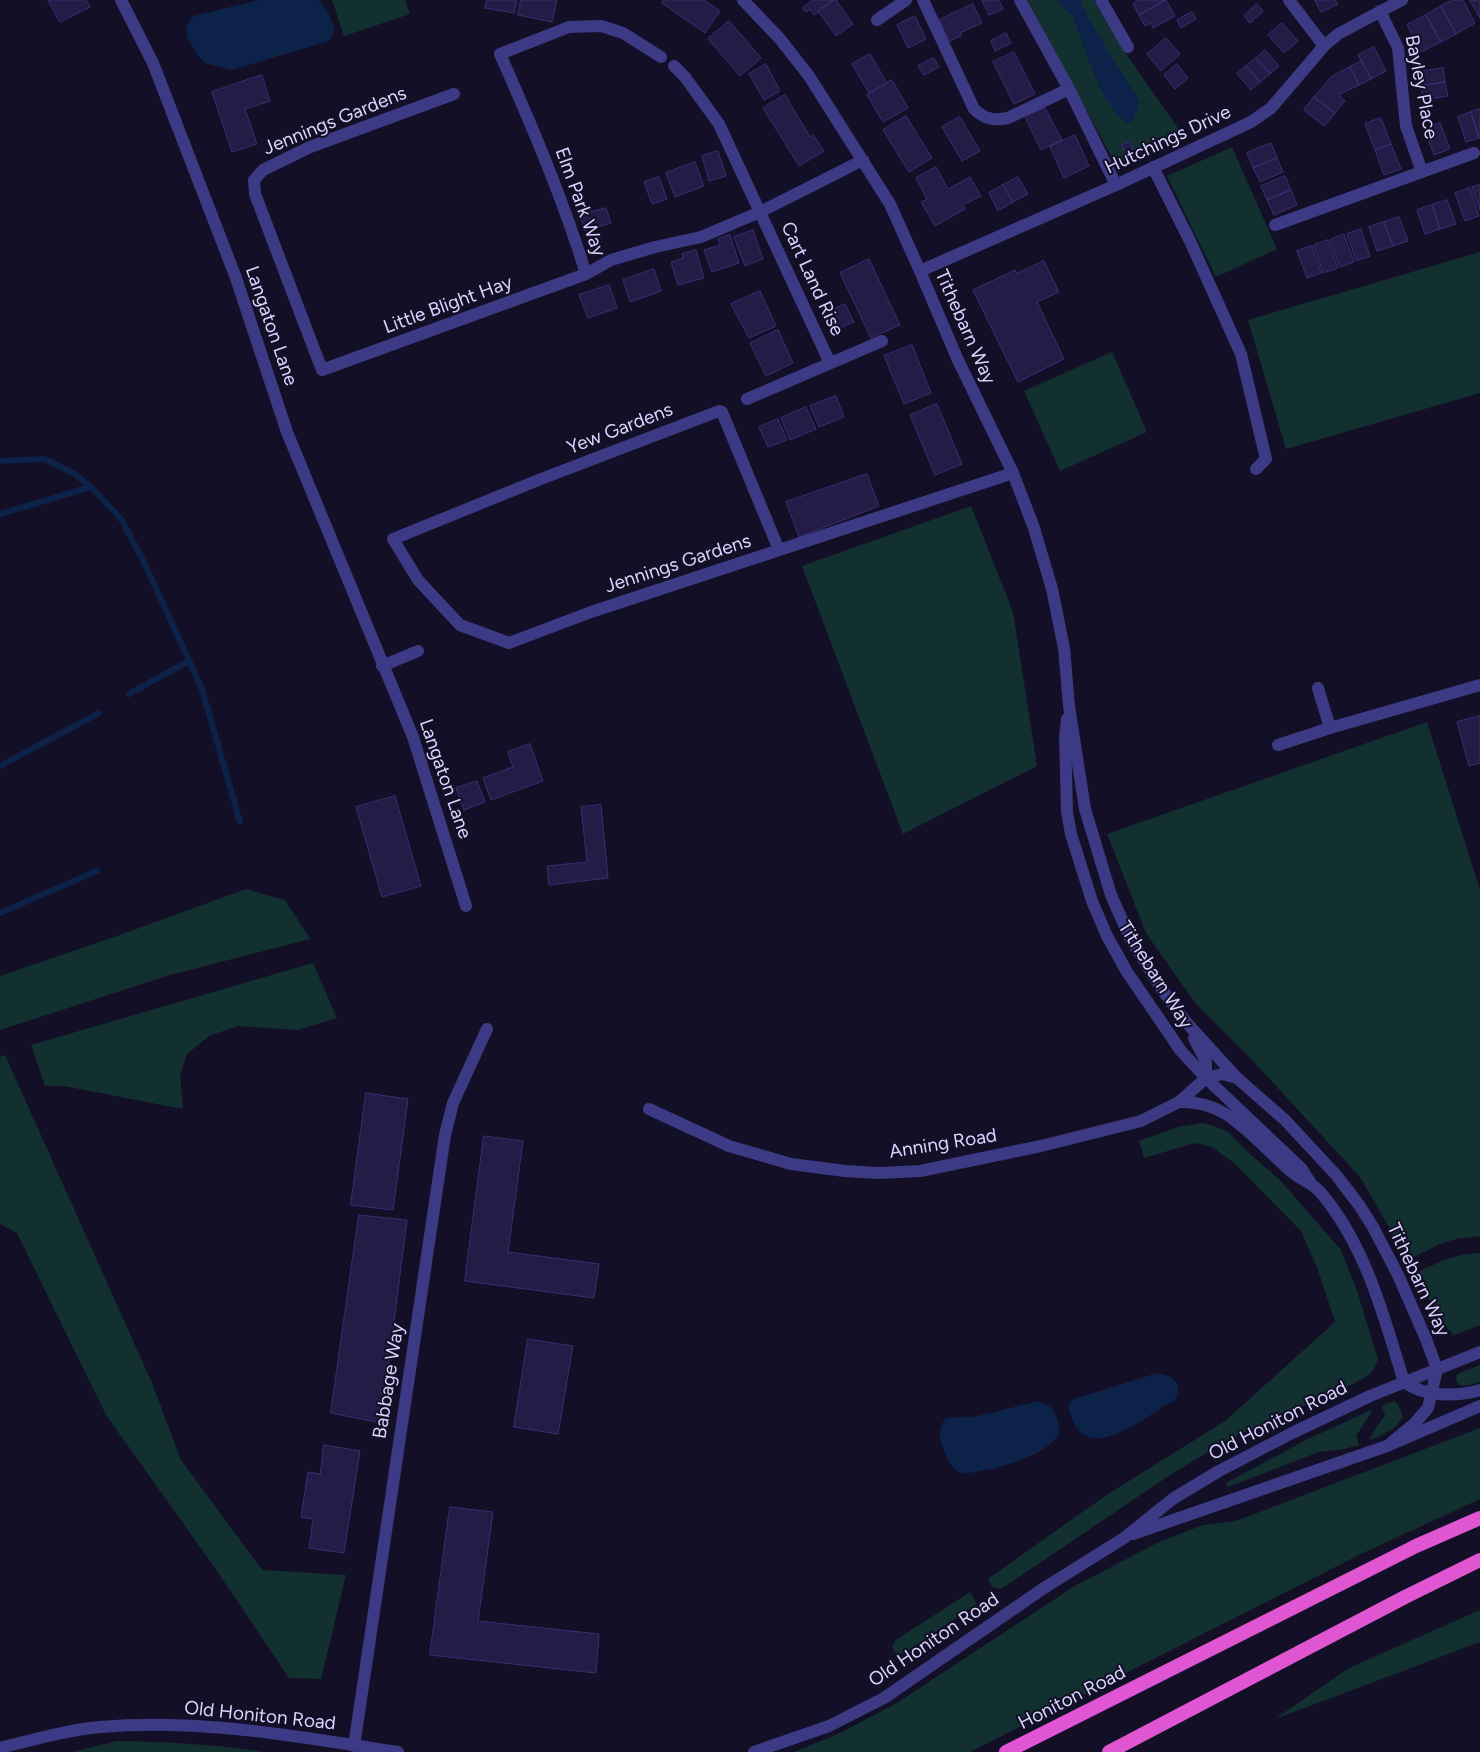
<!DOCTYPE html>
<html>
<head>
<meta charset="utf-8">
<style>
	body { margin:0 }
	canvas { display:block; background:#130f26 }
</style>
</head>
<body>
<canvas width="1480" height="1752"></canvas>
<script>
const ctx = document.querySelector('canvas').getContext('2d');
ctx.lineJoin = 'round';
function paint(path, color) {
  ctx.fillStyle = color;
  ctx.fill(path, 'evenodd');
}
function trace(path, color, width, dash) {
  ctx.strokeStyle = color;
  ctx.lineWidth = width;
  ctx.lineCap = dash ? 'butt' : 'round';
  ctx.setLineDash(dash || []);
  ctx.stroke(path);
}
function drawText(font, color, halo, rows, align = 'center') {
  ctx.font = font + ' Figtree,sans-serif';
  ctx.lineWidth = 4;
  ctx.setLineDash([]);
  ctx.textBaseline = 'middle';
  ctx.strokeStyle = halo;
  ctx.fillStyle = color;
  for (const [text, x, y, turn = 0] of rows) {
    ctx.save();
    ctx.translate(x, y);
    ctx.rotate((+turn || 0) * Math.PI / 180);
    ctx.textAlign = isNaN(turn) ? turn : align;
    if (halo) ctx.strokeText(text, 0, 0);
    ctx.fillText(text, 0, 0);
    ctx.restore();
  }
}
paint(new Path2D(`
	M 332,0 L 405,0 L 410,14 L 344,36 Z
	M 1027,0 L 1094,0 L 1122,48 L 1182,134 L 1116,165 Z
	M 1232,147 L 1277,249 L 1216,277 L 1167,176 Z
	M 1480,252 L 1480,393 L 1286,449 L 1248,320 Z
	M 1112,352 L 1147,432 L 1060,471 L 1024,391 Z
	M 971,506 L 1013,612 L 1037,766 L 903,834 L 802,566 Z
	M 1427,722 L 1480,890 L 1480,1236 L 1456,1239 L 1440,1244 L 1408,1260 L 1360,1177 L 1253,1061 L 1196,1004 L 1146,933 L 1107,834 Z
	M 246,889 L 285,900 L 310,939 L 170,975 L 0,1030 L 0,976 L 117,936 Z
	M 313,963 L 337,1018 L 298,1030 L 238,1026 L 209,1036 L 187,1054 L 180,1075 L 183,1109 L 64,1086 L 45,1086 L 31,1045 Z
	M 5,1055 L 152,1383 L 181,1460 L 262,1570 L 346,1575 L 321,1679 L 289,1678 L 213,1565 L 106,1415 L 17,1233 L 0,1224 L 0,1057 Z
	M 1203,1123 L 1214,1126 L 1228,1132 L 1250,1154 L 1279,1179 L 1341,1250 L 1357,1291 L 1378,1359 L 1374,1369 L 1369,1375 L 1353,1384 L 1230,1439 L 1173,1473 L 1001,1589 L 992,1587 L 988,1579 L 1105,1496 L 1225,1421 L 1335,1322 L 1318,1270 L 1301,1231 L 1234,1163 L 1212,1147 L 1195,1143 L 1144,1158 L 1139,1141 L 1178,1127 Z
	M 1480,1253 L 1480,1325 L 1454,1335 L 1439,1320 L 1416,1273 C 1440,1262 1453,1254 1480,1253 Z
	M 1480,1365 L 1480,1382 L 1465,1386 L 1459,1385 L 1456,1380 L 1457,1374 Z
	M 1394,1401 L 1398,1404 L 1403,1416 C 1397,1430 1384,1433 1371,1440 L 1370,1437 L 1385,1415 L 1382,1406 Z
	M 1371,1410 L 1371,1413 L 1356,1436 L 1359,1445 L 1344,1449 L 1319,1452 L 1228,1487 L 1226,1483 L 1308,1439 Z
	M 1480,1428 L 1480,1499 L 1361,1554 L 970,1752 L 794,1752 L 840,1733 L 897,1703 L 1073,1587 L 1159,1542 L 1203,1525 L 1236,1521 Z
	M 970,1592 L 977,1604 L 898,1657 L 892,1647 L 896,1640 Z
	M 1480,1610 L 1480,1642 L 1275,1719 L 1349,1668 Z
	M 117,1741 C 167,1742 215,1744 264,1752 L 72,1752 Z`), '#12302f');
paint(new Path2D(`
	M 259,0 L 319,0 L 327,11 L 335,29 L 329,41 L 232,70 L 205,63 L 195,52 L 187,37 L 187,25 L 193,16 Z
	M 1058,0 L 1080,0 L 1088,18 L 1140,102 L 1133,121 L 1127,123 C 1100,105 1084,46 1073,16 L 1064,9 Z
	M 1157,1373 C 1173,1376 1184,1383 1175,1400 C 1142,1417 1082,1474 1068,1405 L 1074,1399 Z
	M 1039,1401 C 1055,1406 1058,1417 1060,1433 C 1044,1457 1006,1466 979,1471 C 974,1472 968,1474 963,1473 C 952,1472 947,1457 943,1448 C 939,1435 938,1430 945,1419 C 956,1416 966,1418 977,1416 C 998,1412 1018,1405 1039,1401 Z`), '#0c2248');
trace(new Path2D(`
	M 0,461 L 45,459 L 73,473 L 91,487 L 121,519 L 142,558 L 202,689 L 240,822
	M 0,514 L 91,487
	M 129,694 L 189,661
	M 0,766 L 99,713
	M 0,913 L 97,871`), '#0c2248', 6);
const building = new Path2D(`
	M 48,0 L 86,0 L 90,7 L 60,22 Z
	M 487,0 L 517,0 L 514,13 L 485,8 Z
	M 521,0 L 557,0 L 552,22 L 518,15 Z
	M 664,0 L 704,0 L 720,11 L 705,33 L 662,3 Z
	M 813,0 L 834,0 L 814,15 L 810,9 L 806,12 L 803,8 Z
	M 834,0 L 836,0 L 853,24 L 836,36 L 818,11 Z
	M 982,0 L 999,0 L 1003,9 L 989,15 Z
	M 1138,0 L 1166,0 L 1139,15 L 1133,4 Z
	M 1166,0 L 1175,16 L 1153,28 L 1151,23 L 1145,26 L 1139,15 Z
	M 1315,0 L 1335,0 L 1338,4 L 1321,12 Z
	M 1453,0 L 1463,0 L 1475,23 L 1456,34 L 1441,6 Z
	M 1470,0 L 1480,1 L 1480,18 Z
	M 973,4 L 982,23 L 960,33 L 961,36 L 949,41 L 939,20 Z
	M 1257,4 L 1263,11 L 1250,23 L 1244,16 Z
	M 1441,6 L 1456,34 L 1441,42 L 1426,15 Z
	M 1192,12 L 1196,19 L 1181,28 L 1177,20 Z
	M 1426,15 L 1441,42 L 1421,52 L 1407,25 Z
	M 915,16 L 926,39 L 908,48 L 897,25 Z
	M 729,21 L 761,58 L 740,76 L 708,39 Z
	M 1282,23 L 1298,41 L 1284,53 L 1268,35 Z
	M 1006,33 L 1011,43 L 995,51 L 991,41 Z
	M 1166,38 L 1180,54 L 1161,71 L 1147,54 Z
	M 1374,47 L 1386,71 L 1371,79 L 1358,55 Z
	M 1265,50 L 1279,66 L 1270,74 L 1256,58 Z
	M 1014,52 L 1035,94 L 1014,104 L 993,62 Z
	M 870,54 L 887,83 L 869,93 L 852,64 Z
	M 934,58 L 939,67 L 924,75 L 918,66 Z
	M 1256,58 L 1270,74 L 1260,82 L 1246,66 Z
	M 1362,61 L 1371,79 L 1359,85 L 1350,67 Z
	M 766,64 L 780,91 L 764,100 L 749,74 Z
	M 1177,64 L 1188,78 L 1175,89 L 1164,75 Z
	M 1246,66 L 1260,82 L 1251,90 L 1237,74 Z
	M 1350,67 L 1359,85 L 1340,94 L 1339,96 L 1345,101 L 1335,113 L 1314,97 L 1331,77 Z
	M 1443,68 L 1445,82 L 1421,86 L 1418,72 Z
	M 262,75 L 270,101 L 245,109 L 257,144 L 232,152 L 212,92 Z
	M 892,80 L 908,108 L 883,122 L 867,95 Z
	M 1445,82 L 1448,96 L 1423,100 L 1421,86 Z
	M 785,95 L 810,137 L 813,135 L 824,151 L 799,166 L 763,108 Z
	M 1314,97 L 1335,113 L 1324,126 L 1304,110 Z
	M 1045,108 L 1062,140 L 1041,150 L 1025,117 Z
	M 1480,109 L 1480,138 L 1479,138 L 1471,112 Z
	M 1471,112 L 1479,138 L 1466,142 L 1458,117 Z
	M 906,116 L 932,158 L 909,172 L 883,130 Z
	M 960,117 L 980,151 L 962,161 L 942,127 Z
	M 1381,118 L 1391,144 L 1375,150 L 1365,124 Z
	M 1440,123 L 1450,149 L 1434,155 L 1424,129 Z
	M 1075,135 L 1089,166 L 1064,178 L 1050,147 Z
	M 1130,142 L 1133,150 L 1126,153 L 1122,145 Z
	M 1271,143 L 1277,158 L 1253,168 L 1247,153 Z
	M 1391,144 L 1401,169 L 1384,175 L 1375,150 Z
	M 718,151 L 726,176 L 709,181 L 702,156 Z
	M 1277,158 L 1283,172 L 1260,182 L 1253,168 Z
	M 695,162 L 704,186 L 675,197 L 666,173 Z
	M 936,167 L 948,189 L 970,177 L 981,196 L 963,205 L 965,209 L 935,226 L 921,202 L 927,199 L 916,178 Z
	M 1285,176 L 1291,190 L 1267,200 L 1261,186 Z
	M 659,177 L 667,199 L 652,204 L 644,182 Z
	M 1018,177 L 1028,194 L 1013,202 L 1003,185 Z
	M 1003,185 L 1013,202 L 998,211 L 989,193 Z
	M 1480,185 L 1480,211 L 1472,187 Z
	M 1470,188 L 1479,216 L 1465,221 L 1455,193 Z
	M 1291,190 L 1297,205 L 1274,215 L 1267,200 Z
	M 1447,200 L 1456,224 L 1440,229 L 1432,205 Z
	M 1432,205 L 1440,229 L 1425,234 L 1417,210 Z
	M 606,208 L 611,223 L 585,231 L 580,215 Z
	M 1399,217 L 1408,241 L 1393,246 L 1384,222 Z
	M 1384,222 L 1393,246 L 1377,251 L 1369,227 Z
	M 1361,229 L 1370,256 L 1356,261 L 1347,234 Z
	M 753,230 L 763,259 L 745,266 L 734,237 Z
	M 1344,234 L 1354,262 L 1340,267 L 1330,240 Z
	M 730,235 L 739,263 L 712,272 L 704,250 L 720,245 L 718,239 Z
	M 1328,240 L 1338,268 L 1323,273 L 1314,245 Z
	M 1312,246 L 1321,273 L 1307,278 L 1297,251 Z
	M 696,250 L 704,278 L 678,285 L 671,262 L 683,258 L 682,254 Z
	M 869,259 L 900,325 L 871,338 L 840,273 Z
	M 1044,261 L 1059,292 L 1037,302 L 1064,359 L 1018,382 L 973,290 L 1015,270 L 1017,273 Z
	M 654,269 L 661,291 L 630,302 L 623,280 Z
	M 609,285 L 617,308 L 588,318 L 579,295 Z
	M 760,291 L 776,326 L 749,338 L 731,304 Z
	M 845,304 L 854,322 L 833,331 L 825,314 Z
	M 778,330 L 793,363 L 766,376 L 750,343 Z
	M 912,345 L 931,393 L 904,404 L 884,356 Z
	M 836,396 L 844,417 L 819,427 L 810,406 Z
	M 937,404 L 962,464 L 935,475 L 910,415 Z
	M 806,407 L 816,429 L 790,440 L 781,418 Z
	M 778,419 L 787,440 L 768,447 L 759,427 Z
	M 867,474 L 879,506 L 799,537 L 786,502 Z
	M 1480,716 L 1480,763 L 1469,766 L 1457,722 Z
	M 530,744 L 543,781 L 491,800 L 483,778 L 513,767 L 508,752 Z
	M 477,781 L 485,802 L 464,810 L 456,788 Z
	M 395,796 L 421,886 L 382,897 L 356,807 Z
	M 601,805 L 608,878 L 549,885 L 547,866 L 587,862 L 581,807 Z
	M 366,1093 L 408,1099 L 393,1210 L 351,1205 Z
	M 484,1136 L 523,1141 L 508,1252 L 599,1264 L 594,1298 L 465,1281 Z
	M 359,1215 L 407,1220 L 381,1423 L 331,1413 Z
	M 528,1339 L 573,1346 L 558,1434 L 514,1427 Z
	M 324,1445 L 360,1451 L 344,1553 L 309,1548 L 313,1519 L 301,1517 L 308,1472 L 320,1474 Z
	M 450,1507 L 493,1512 L 478,1621 L 599,1634 L 596,1673 L 430,1655 Z`);
paint(building, '#241b47');
trace(building, '#3b2d73', 1);
trace(new Path2D(`
	M 121,0 L 153,63 L 236,278 L 287,432 L 413,737 L 466,906
	M 743,0 L 780,39 L 809,76 L 890,204 L 920,271 L 957,358 L 1013,473 L 1034,528 L 1052,589 L 1064,648 L 1069,706 L 1085,809 L 1111,895 L 1130,938 L 1163,991 L 1186,1022 L 1237,1078 L 1285,1120 L 1337,1176 L 1359,1205 L 1373,1227 L 1398,1275 L 1426,1339 L 1437,1369 L 1428,1408 L 1414,1424 L 1391,1443
	M 923,0 L 974,109 C 985,119 993,121 1008,118 L 1069,89
	M 1020,0 L 1069,89 L 1116,185
	M 1101,0 L 1128,47
	M 1289,0 L 1324,46
	M 1380,11 L 1398,48 L 1406,126 L 1422,172
	M 877,20 L 906,0
	M 674,66 L 685,77 L 719,124 L 830,363
	M 454,94 L 310,147 L 263,170 L 254,180 L 255,194 L 322,370 L 586,274 L 611,260 L 655,247 L 701,237 L 760,212 L 863,160
	M 1153,167 L 1190,241 L 1241,354 L 1266,459 L 1256,469
	M 1275,225 L 1474,153
	M 920,271 L 1116,185 L 1251,122 L 1271,108 L 1324,46 L 1338,34 L 1402,0
	M 586,274 C 563,199 532,126 500,54 L 569,27 L 601,26 L 623,33 L 661,57
	M 747,399 L 882,341
	M 779,550 L 722,412 L 719,411 L 541,479 L 393,539 L 418,580 L 460,625 L 509,643 L 591,612 L 1013,473
	M 382,666 L 418,651
	M 1318,688 L 1330,728
	M 1067,719 L 1065,737 L 1067,812 L 1071,834 L 1092,901 L 1107,936 L 1127,972 L 1181,1051 L 1206,1078 L 1301,1168 L 1310,1182
	M 1278,745 L 1330,728 L 1480,685
	M 1194,1038 L 1206,1062 L 1206,1078
	M 1179,1102 C 1218,1100 1239,1123 1266,1148 C 1275,1156 1284,1166 1293,1173 C 1303,1181 1313,1183 1321,1193 C 1366,1246 1384,1317 1404,1382 C 1425,1397 1456,1397 1480,1390
	M 649,1109 L 729,1146 L 791,1164 L 845,1171 L 879,1173 L 920,1171 L 1041,1146 L 1141,1121 L 1179,1102 L 1206,1078 L 1222,1074 L 1237,1078
	M 354,1746 L 445,1135 L 453,1103 L 487,1029`), '#3d3a85', 12);
trace(new Path2D(`
	M 1133,1534 L 1387,1446 L 1480,1406
	M 0,1748 C 32,1740 67,1730 100,1727 C 201,1718 299,1737 398,1752
	M 754,1752 L 829,1726 L 884,1698 L 1044,1588 L 1124,1538 L 1174,1498 L 1219,1471 L 1294,1432 L 1370,1396 L 1480,1352`), '#3d3a85', 12);
trace(new Path2D(`
	M 1006,1752 L 1416,1546 L 1480,1518
	M 1109,1752 L 1405,1597 L 1480,1560`), '#e055d1', 14);
drawText('19px', '#d9d4ff', '#130f26', [
	["Bayley Place",1421,87,79],
	["Jennings Gardens",335,121,-22],
	["Hutchings Drive",1168,140,-25],
	["Elm Park Way",580,202,70],
	["Cart Land Rise",812,279,65],
	["Little Blight Hay",448,305,-20],
	["Langaton Lane",271,326,71],
	["Tithebarn Way",965,327,66],
	["Yew Gardens",620,429,-21],
	["Jennings Gardens",678,564,-18],
	["Langaton Lane",445,779,71],
	["Tithebarn Way",1155,975,58],
	["Anning Road",943,1144,-9],
	["Tithebarn Way",1418,1280,65],
	["Babbage Way",389,1381,-81],
	["Old Honiton Road",1278,1421,-27],
	["Old Honiton Road",934,1640,-34],
	["Honiton Road",1072,1698,-27],
	["Old Honiton Road",260,1716,6]
]);
</script>
</body>
</html>
